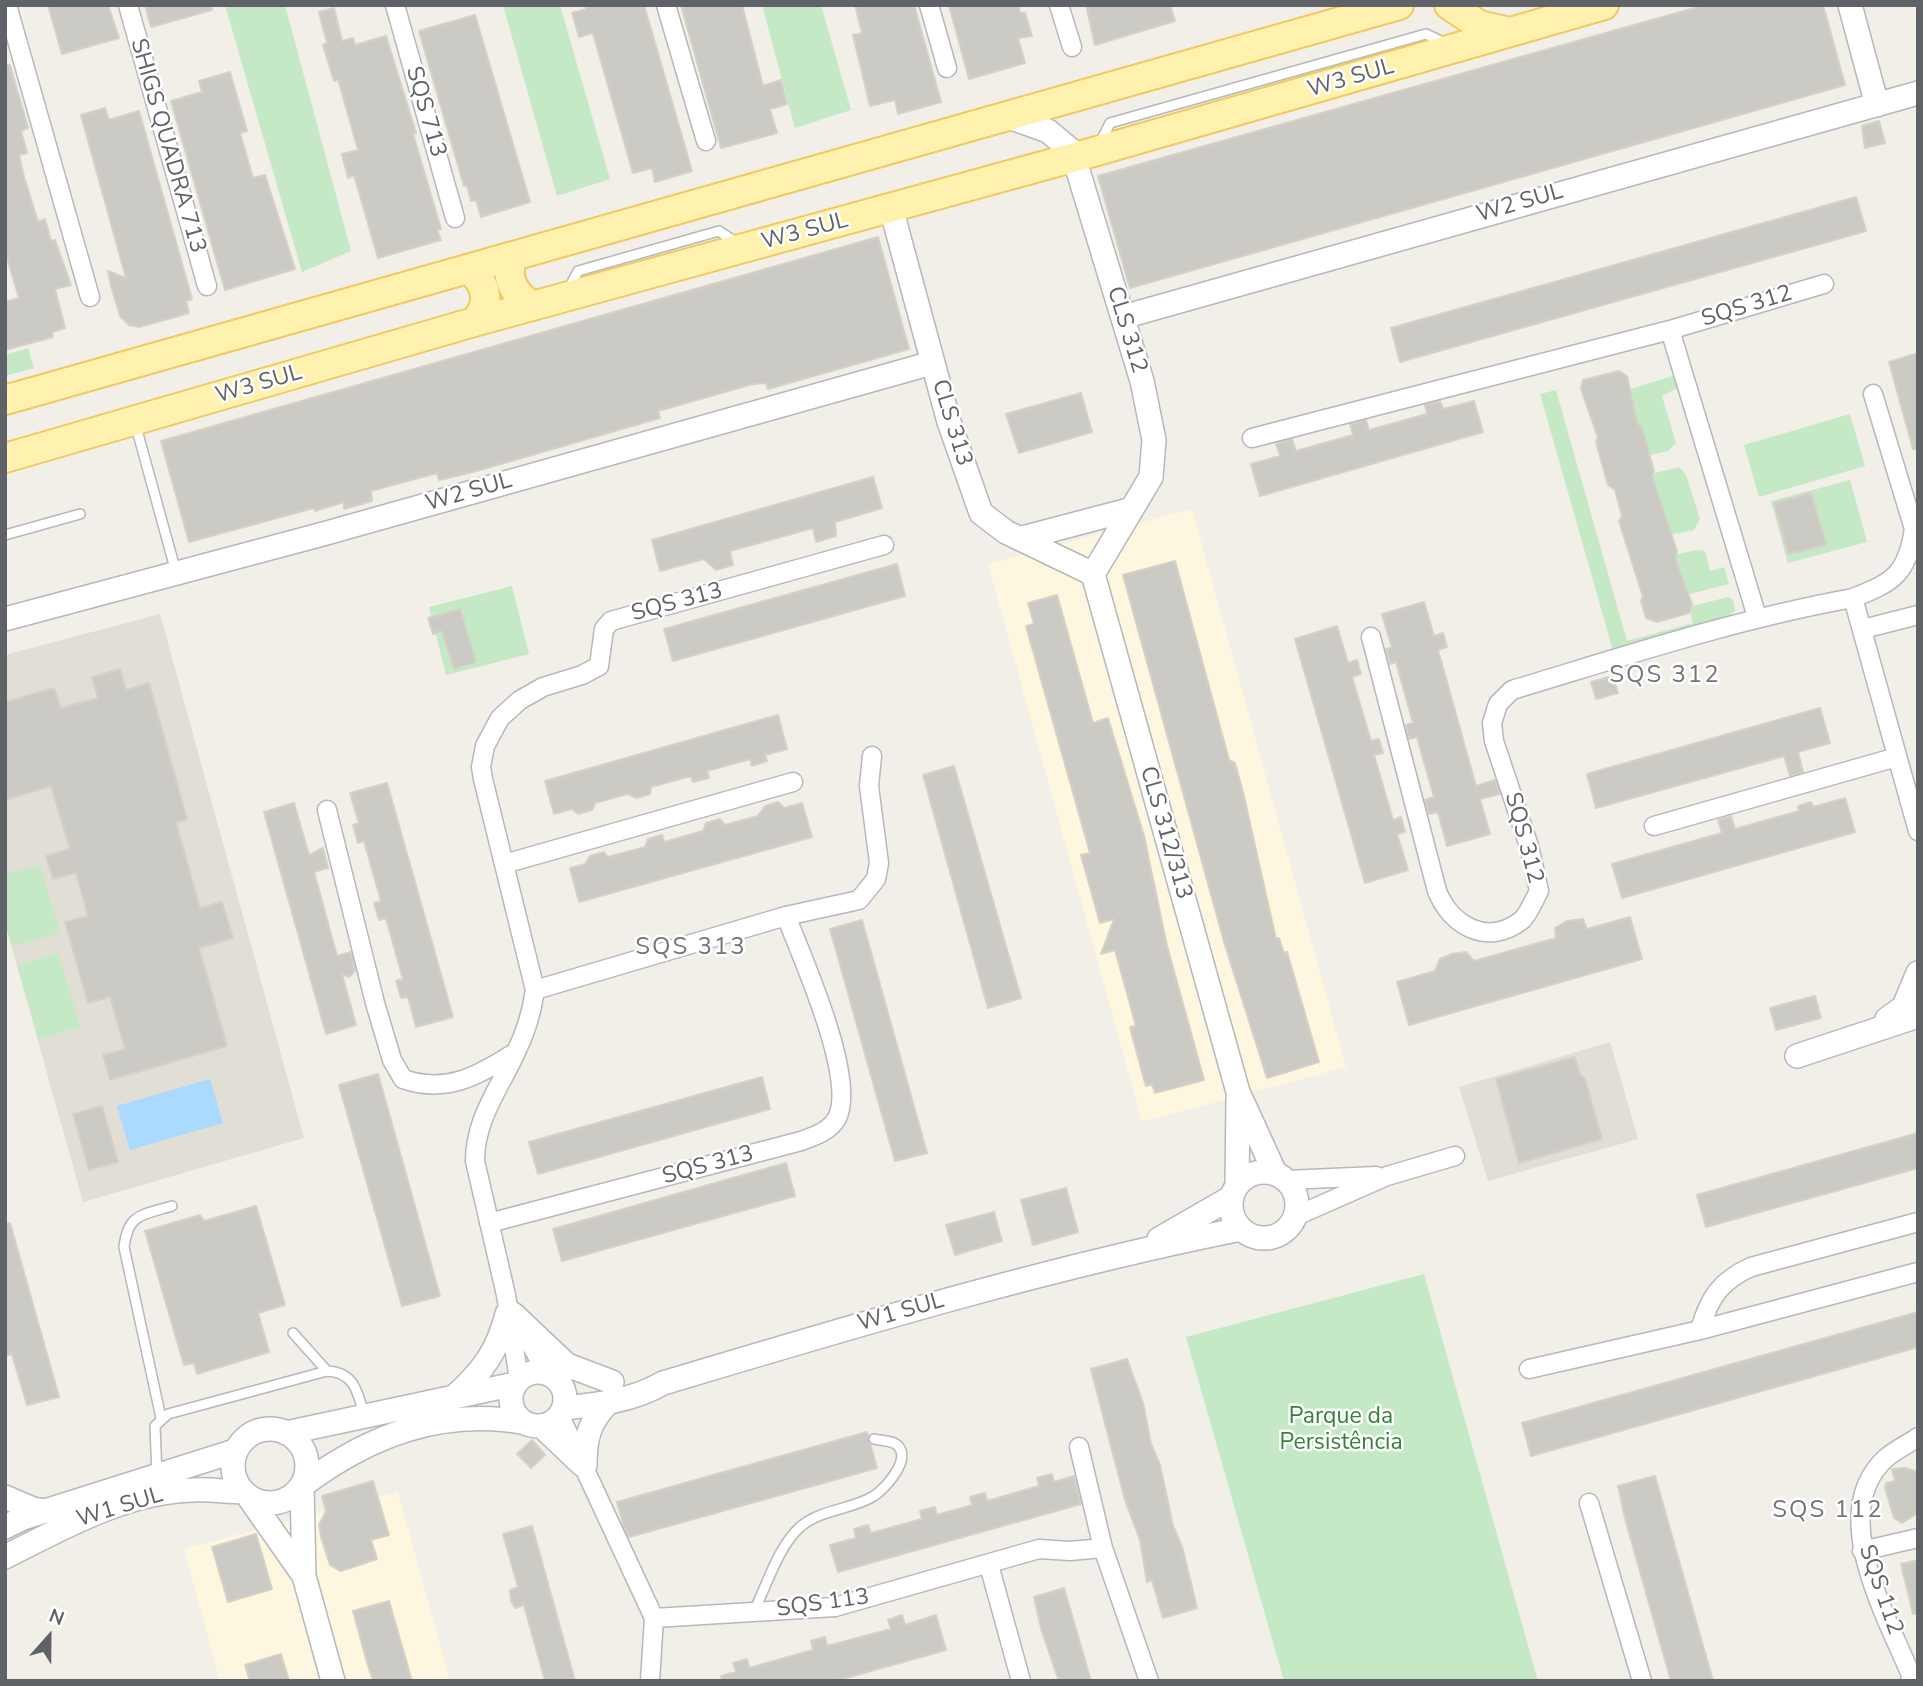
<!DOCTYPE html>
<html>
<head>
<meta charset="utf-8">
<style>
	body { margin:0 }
	#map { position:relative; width:1923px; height:1686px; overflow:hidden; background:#f1efe8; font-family:"Nunito Sans",sans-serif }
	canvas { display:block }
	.frame { position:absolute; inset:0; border:7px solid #5f6368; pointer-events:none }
	.north { position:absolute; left:14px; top:1602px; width:70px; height:70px; -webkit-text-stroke:5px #fff; paint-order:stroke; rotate:21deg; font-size:19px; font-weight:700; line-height:28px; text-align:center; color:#5f6368 }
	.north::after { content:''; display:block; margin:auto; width:24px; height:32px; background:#5f6368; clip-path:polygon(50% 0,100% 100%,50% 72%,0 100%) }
</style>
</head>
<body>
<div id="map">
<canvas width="1923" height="1686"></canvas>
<div class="frame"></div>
<div class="north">N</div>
</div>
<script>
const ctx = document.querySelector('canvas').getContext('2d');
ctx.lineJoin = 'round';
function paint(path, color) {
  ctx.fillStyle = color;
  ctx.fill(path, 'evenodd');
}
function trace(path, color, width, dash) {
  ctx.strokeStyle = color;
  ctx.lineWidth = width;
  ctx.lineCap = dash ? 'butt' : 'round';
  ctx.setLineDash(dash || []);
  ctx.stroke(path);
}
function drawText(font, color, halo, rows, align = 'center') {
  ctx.font = font + ' "Nunito Sans",sans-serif';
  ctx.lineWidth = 5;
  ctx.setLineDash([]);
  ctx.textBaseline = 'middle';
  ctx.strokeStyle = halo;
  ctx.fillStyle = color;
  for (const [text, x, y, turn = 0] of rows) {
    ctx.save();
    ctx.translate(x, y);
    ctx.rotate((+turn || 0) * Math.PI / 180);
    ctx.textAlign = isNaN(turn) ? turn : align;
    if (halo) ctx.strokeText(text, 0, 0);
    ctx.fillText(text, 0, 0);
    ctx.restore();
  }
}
paint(new Path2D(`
	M 1192,509 L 1346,1067 L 1142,1122 L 988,564 Z
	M 398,1492 L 450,1681 L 220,1681 L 184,1549 Z`), '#fef7e0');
paint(new Path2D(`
	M 160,614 L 304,1138 L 83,1202 L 5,923 L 5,655 Z
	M 1610,1042 L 1638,1139 L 1488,1181 L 1459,1087 Z`), '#e1ded6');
paint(new Path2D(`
	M 225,5 L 285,5 L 351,251 L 302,272 Z
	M 503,5 L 560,5 L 610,179 L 557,196 Z
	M 762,5 L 821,5 L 851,110 L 795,128 Z
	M 28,348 L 34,368 L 5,376 L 5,355 Z
	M 1675,375 L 1677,388 L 1662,396 L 1676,443 L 1668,451 L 1647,456 L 1628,390 Z
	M 1556,390 L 1627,641 L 1693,623 L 1689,607 L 1728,597 L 1733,600 L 1735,611 L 1727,618 L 1614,654 L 1540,394 Z
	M 1850,414 L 1865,466 L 1759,497 L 1744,445 Z
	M 1679,467 L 1686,475 L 1700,519 L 1694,530 L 1669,535 L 1651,474 Z
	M 1850,480 L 1867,542 L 1788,563 L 1771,501 Z
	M 1696,550 L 1705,551 L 1710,571 L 1724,567 L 1729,584 L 1686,595 L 1674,555 Z
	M 512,586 L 529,654 L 446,675 L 429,607 Z
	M 40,865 L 60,933 L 12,947 L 5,923 L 5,874 Z
	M 58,953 L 80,1027 L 39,1039 L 17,965 Z
	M 1424,1274 L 1538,1681 L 1284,1681 L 1186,1337 Z`), '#c5e8c5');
paint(new Path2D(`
	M 210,1079 L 223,1123 L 130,1150 L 117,1106 Z`), '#aadaff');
const building = new Path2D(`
	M 48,5 L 108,5 L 119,38 L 62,54 Z
	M 145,5 L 211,5 L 212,10 L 151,27 Z
	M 585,5 L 644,5 L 692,171 L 655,182 L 652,168 L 633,173 L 593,33 L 579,37 L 572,13 L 586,9 Z
	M 681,5 L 742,5 L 763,86 L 781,80 L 787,104 L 770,109 L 777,133 L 721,148 Z
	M 855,5 L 914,5 L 941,102 L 898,114 L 895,100 L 870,106 L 853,35 L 862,33 Z
	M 949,5 L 1019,5 L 1020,13 L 1025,13 L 1032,36 L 1018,38 L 1025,63 L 969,79 Z
	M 1086,5 L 1170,5 L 1175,21 L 1095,45 Z
	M 1705,5 L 1823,5 L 1845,85 L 1130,288 L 1098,176 Z
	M 334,8 L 342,41 L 353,38 L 355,45 L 386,36 L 416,133 L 413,134 L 441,229 L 437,230 L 441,240 L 378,258 L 354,175 L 348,178 L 342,154 L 358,150 L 338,79 L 334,81 L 323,45 L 327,43 L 319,12 Z
	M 475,15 L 530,202 L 481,217 L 476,200 L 471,201 L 467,186 L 464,186 L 419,31 Z
	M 5,65 L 10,65 L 28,128 L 21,131 L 27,153 L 19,155 L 24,177 L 38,222 L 45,219 L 51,241 L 55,240 L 71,285 L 55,289 L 65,328 L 52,332 L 53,337 L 5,350 L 5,302 L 19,298 L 5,251 Z
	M 230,72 L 247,131 L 240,133 L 253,178 L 265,175 L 295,269 L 225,290 L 171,101 L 202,92 L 199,81 Z
	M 105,108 L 109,120 L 139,111 L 192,299 L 186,301 L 189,313 L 139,327 L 129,325 L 120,316 L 111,286 L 108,271 L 126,278 L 81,115 Z
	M 1879,121 L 1885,143 L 1865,148 L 1862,126 Z
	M 1856,197 L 1866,231 L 1400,362 L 1391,328 Z
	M 878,237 L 909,349 L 768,389 L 766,383 L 753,384 L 658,411 L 660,418 L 473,472 L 439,480 L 437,473 L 371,491 L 372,501 L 344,509 L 344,502 L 315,511 L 314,508 L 189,542 L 161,441 Z
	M 1918,353 L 1918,449 L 1913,449 L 1889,362 Z
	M 1619,371 L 1627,376 L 1637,423 L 1642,428 L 1654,471 L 1652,476 L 1677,551 L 1675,558 L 1692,604 L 1689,613 L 1657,622 L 1646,618 L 1641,601 L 1643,597 L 1619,521 L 1622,516 L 1615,490 L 1608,485 L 1596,442 L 1598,438 L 1581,389 L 1583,380 Z
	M 1081,393 L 1092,432 L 1019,453 L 1006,414 Z
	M 1440,401 L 1443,409 L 1474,401 L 1483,432 L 1260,496 L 1251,464 L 1280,456 L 1276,444 L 1292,439 L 1296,451 L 1353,435 L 1350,424 L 1366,420 L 1369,430 L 1427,414 L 1425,405 Z
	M 873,477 L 882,508 L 835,522 L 836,536 L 816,542 L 813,528 L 730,551 L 733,565 L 716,570 L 704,559 L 660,571 L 652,540 Z
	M 1811,493 L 1826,545 L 1788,554 L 1774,503 Z
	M 1175,561 L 1229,760 L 1235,763 L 1243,792 L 1276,939 L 1279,938 L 1284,953 L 1287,952 L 1319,1062 L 1267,1078 L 1225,945 L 1123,575 Z
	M 897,564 L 905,596 L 673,661 L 664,629 Z
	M 1057,595 L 1093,723 L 1108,718 L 1144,836 L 1167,946 L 1204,1080 L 1155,1093 L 1152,1084 L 1146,1086 L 1140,1065 L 1130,1027 L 1136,1026 L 1115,950 L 1101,954 L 1114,919 L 1100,923 L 1081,855 L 1090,853 L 1026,626 L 1034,624 L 1028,603 Z
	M 1424,602 L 1434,636 L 1443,633 L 1447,647 L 1438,650 L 1476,786 L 1495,780 L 1500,794 L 1480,799 L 1490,834 L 1447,846 L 1438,812 L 1429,814 L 1425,800 L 1434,797 L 1417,737 L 1409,739 L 1406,725 L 1413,723 L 1396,662 L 1390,664 L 1386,649 L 1392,648 L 1382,614 Z
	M 460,609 L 476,662 L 454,669 L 442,631 L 433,634 L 428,618 Z
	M 1337,626 L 1348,663 L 1357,660 L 1361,674 L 1352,677 L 1371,741 L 1379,739 L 1383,753 L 1374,755 L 1393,820 L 1401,817 L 1405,832 L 1397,834 L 1408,870 L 1365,883 L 1295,639 Z
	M 120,669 L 126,690 L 149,683 L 187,819 L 176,823 L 200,908 L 222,902 L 233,938 L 199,948 L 227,1046 L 110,1080 L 103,1055 L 125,1049 L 110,997 L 88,1003 L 65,922 L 88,916 L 76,873 L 53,879 L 46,856 L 70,849 L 51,786 L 5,800 L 5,702 L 54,688 L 61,708 L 98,698 L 92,677 Z
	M 1613,676 L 1618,693 L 1596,699 L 1591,682 Z
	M 1820,708 L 1830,743 L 1798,752 L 1803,772 L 1790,776 L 1784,756 L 1596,808 L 1587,774 Z
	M 778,715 L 787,749 L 765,755 L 767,761 L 752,766 L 750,759 L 707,771 L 709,778 L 693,782 L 691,776 L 651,787 L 650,794 L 637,798 L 627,794 L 595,803 L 592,810 L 578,814 L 572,809 L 554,814 L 545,781 Z
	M 954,766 L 1021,998 L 988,1008 L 923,775 Z
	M 387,783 L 453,1017 L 416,1027 L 408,997 L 401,998 L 396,981 L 403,979 L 386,918 L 379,920 L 374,903 L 381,901 L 364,841 L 358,843 L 353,825 L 359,823 L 350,793 Z
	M 1845,798 L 1855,832 L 1622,898 L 1612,864 L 1722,833 L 1718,820 L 1731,816 L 1735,829 L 1799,811 L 1798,806 L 1811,802 L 1813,807 Z
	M 778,802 L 784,808 L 802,803 L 812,837 L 579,902 L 570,868 L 585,864 L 590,856 L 604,852 L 608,857 L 645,847 L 648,839 L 662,835 L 664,842 L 703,831 L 706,823 L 720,819 L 725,825 L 758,816 L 765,806 Z
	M 294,803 L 309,855 L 323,848 L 328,868 L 314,872 L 337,956 L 351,952 L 355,971 L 349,977 L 342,974 L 356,1025 L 326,1034 L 264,812 Z
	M 1630,917 L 1642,959 L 1409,1025 L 1397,982 L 1435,971 L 1440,959 L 1452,954 L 1466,952 L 1474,961 L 1556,938 L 1555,928 L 1567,921 L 1583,919 L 1587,929 Z
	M 862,920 L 927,1153 L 895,1161 L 830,929 Z
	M 1815,996 L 1821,1018 L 1776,1030 L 1770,1008 Z
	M 1575,1057 L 1580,1075 L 1585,1079 L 1602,1139 L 1519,1163 L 1496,1079 Z
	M 378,1074 L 440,1296 L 402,1306 L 339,1085 Z
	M 762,1077 L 770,1109 L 538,1174 L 529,1142 Z
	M 102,1106 L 118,1162 L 89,1170 L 73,1114 Z
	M 1918,1133 L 1918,1168 L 1706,1227 L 1697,1195 Z
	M 786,1163 L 795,1196 L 562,1261 L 553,1229 Z
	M 1066,1188 L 1078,1232 L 1033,1245 L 1021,1200 Z
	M 256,1206 L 285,1305 L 258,1313 L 269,1352 L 197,1374 L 194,1363 L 184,1365 L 145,1231 L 200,1215 L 204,1221 Z
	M 994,1212 L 1002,1241 L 955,1255 L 946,1225 Z
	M 10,1223 L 59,1397 L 27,1405 L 12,1354 L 5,1356 L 5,1224 Z
	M 1918,1312 L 1918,1347 L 1531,1456 L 1522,1423 Z
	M 1127,1359 L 1143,1403 L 1151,1444 L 1160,1465 L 1173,1526 L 1182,1546 L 1197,1608 L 1163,1618 L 1152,1580 L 1147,1582 L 1140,1540 L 1125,1500 L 1091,1369 Z
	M 867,1432 L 877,1468 L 629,1537 L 624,1527 L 617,1502 Z
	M 532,1440 L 545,1455 L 531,1468 L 517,1454 Z
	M 1906,1468 L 1918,1472 L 1918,1513 L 1902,1523 L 1894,1518 L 1885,1488 L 1886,1483 L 1895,1481 L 1892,1469 Z
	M 1052,1474 L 1054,1482 L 1074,1476 L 1081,1504 L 838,1572 L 830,1545 L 856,1538 L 854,1529 L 868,1525 L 871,1533 L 922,1519 L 920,1511 L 935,1507 L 937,1515 L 972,1505 L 970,1497 L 985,1493 L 987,1501 L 1039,1486 L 1037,1478 Z
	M 1655,1476 L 1713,1681 L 1671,1681 L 1626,1522 L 1618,1486 Z
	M 373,1481 L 389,1535 L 371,1540 L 377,1559 L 341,1571 L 330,1565 L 321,1537 L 319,1525 L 326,1511 L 322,1496 Z
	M 532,1526 L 575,1681 L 545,1681 L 524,1605 L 515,1608 L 511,1601 L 510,1590 L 518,1587 L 503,1534 Z
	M 256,1534 L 272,1589 L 228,1602 L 212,1547 Z
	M 1918,1560 L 1918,1613 L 1913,1614 L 1901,1564 Z
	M 1064,1588 L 1091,1681 L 1059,1681 L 1042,1632 L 1034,1597 Z
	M 389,1601 L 395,1622 L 412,1681 L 373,1681 L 367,1662 L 353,1611 Z
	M 902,1615 L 905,1625 L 936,1615 L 946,1650 L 835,1681 L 722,1681 L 721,1676 L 736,1672 L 733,1663 L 747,1659 L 749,1668 L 813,1650 L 811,1641 L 825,1637 L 827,1646 L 891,1629 L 888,1620 Z
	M 281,1654 L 289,1681 L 250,1681 L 245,1665 Z`);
paint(building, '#cccac5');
trace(building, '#d6d1c6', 2);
const service = new Path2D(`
	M 1100,143 L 1110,123 L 1426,34 L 1447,44
	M 568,290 L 578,271 L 719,231 L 737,243
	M 135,423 L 176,572
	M 5,535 L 80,514
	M 293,1333 L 327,1371
	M 161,1418 L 124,1247 C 128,1213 143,1215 172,1206
	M 157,1476 L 155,1426 L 168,1414 L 327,1371 C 354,1372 358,1392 364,1415
	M 754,1611 C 767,1585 778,1547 800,1527 C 821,1509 851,1510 874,1496 C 885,1488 910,1462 899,1447 C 894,1440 881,1441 874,1439`);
const minor = new Path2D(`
	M 7,5 L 90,297
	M 128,5 L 207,286
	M 395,5 L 455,218
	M 666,5 L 706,141
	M 929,5 L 947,68
	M 1059,5 L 1072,47
	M 1670,330 L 1757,617
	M 1252,438 L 1670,330 L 1824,284
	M 1853,598 C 1894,582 1907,574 1914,529 L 1873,394
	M 1863,629 L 1918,615
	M 1371,637 L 1437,891 C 1451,926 1488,947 1522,920 C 1529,913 1534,900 1539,891 L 1529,846 L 1494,741 L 1492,723 L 1498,704 L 1512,690 C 1625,656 1737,619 1853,598 L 1918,831
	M 327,810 L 375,1003 L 392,1060 L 403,1079 C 446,1094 478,1076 514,1053
	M 1654,826 L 1897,757
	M 504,864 L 793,782
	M 535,990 L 786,916 L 859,900 L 876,879 L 879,863 L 869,786 L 872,756
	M 1287,1180 L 1376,1176
	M 1296,1216 L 1387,1176 L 1455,1156
	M 489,1223 L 801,1141 C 815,1136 830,1131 837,1118 C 857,1079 802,957 786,916
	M 521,1327 L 547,1373
	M 1700,1330 C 1709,1298 1720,1281 1751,1267 L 1918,1222
	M 1529,1369 L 1700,1330 L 1918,1272
	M 519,1380 L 506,1295 L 475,1161 C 475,1119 499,1089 516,1052 C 526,1032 532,1011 535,990 L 483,779 L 481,767 L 485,746 L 500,718 L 520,700 L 543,687 L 582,675 L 599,666 L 604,629 L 611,621 L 884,545
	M 560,1416 L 654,1618 L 835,1607 L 1039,1549 L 1070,1551 L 1103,1548 L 1149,1681
	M 538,1426 L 581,1467
	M 1079,1447 L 1103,1548
	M 1589,1503 L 1642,1681
	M 1862,1551 L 1918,1538
	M 989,1565 L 1021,1681
	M 650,1681 L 654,1618
	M 1910,1681 L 1913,1680 C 1889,1620 1825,1513 1886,1458 C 1895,1450 1908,1444 1918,1437`);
const tertiary = new Path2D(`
	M 1850,5 L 1877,105
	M 1006,116 L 1048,131 L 1072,151 L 1142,381 L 1154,440 L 1151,477 L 1093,574
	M 891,208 L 949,422 L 981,513 L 1006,532 L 1093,574
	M 1123,317 L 1918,93
	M 1022,538 L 1132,509
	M 1093,574 L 1238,1092 L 1275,1173
	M 5,619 L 323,534 L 932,363
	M 1905,1004 L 1918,973
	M 1887,1019 L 1918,997
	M 1797,1056 L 1918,1016
	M1231 1205a33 33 0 1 1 66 0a33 33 0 1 1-66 0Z
	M 1237,1185 L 1238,1099
	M 1159,1239 L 1232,1197
	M 513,1314 L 567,1365 L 612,1382
	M511 1399a27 27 0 1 1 54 0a27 27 0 1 1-54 0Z
	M 456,1395 C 483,1371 498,1350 507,1314
	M 564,1408 C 600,1404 632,1401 663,1383 C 854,1326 1046,1268 1241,1229
	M233 1466a37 37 0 1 1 74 0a37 37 0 1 1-74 0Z
	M 286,1433 L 515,1384
	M 585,1465 C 585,1439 589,1422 607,1404
	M 303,1485 C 369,1436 442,1407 526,1423
	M 302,1487 L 304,1576 L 333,1681
	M 5,1497 L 33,1509 L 46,1511
	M 250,1499 L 304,1576
	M 5,1527 L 23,1518 L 235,1451
	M 5,1557 C 62,1528 128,1491 193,1490 C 209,1489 226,1492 242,1492`);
const primary = new Path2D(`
	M 1449,5 L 1479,25 L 1510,32
	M 514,256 C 503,276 514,294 532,306
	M 468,269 C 487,283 492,304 474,322
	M 5,400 L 1399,5
	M 5,458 L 474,322 L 1097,151 L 1604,5`);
trace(service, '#b5b8bc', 12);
trace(minor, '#b5b8bc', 21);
trace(tertiary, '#b5b8bc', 26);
trace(primary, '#f2c960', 32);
trace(service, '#fff', 9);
trace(minor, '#fff', 18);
trace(tertiary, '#fff', 23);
trace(primary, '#fff2af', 28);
drawText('23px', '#5f6368', '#fff', [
	["W3 SUL",1351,79,-16],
	["SQS 713",425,112,74],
	["SHIGS QUADRA 713",167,146,74],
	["W2 SUL",1520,204,-16],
	["W3 SUL",805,232,-15],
	["SQS 312",1747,307,-17],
	["CLS 312",1126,330,73],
	["W3 SUL",259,385,-16],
	["CLS 313",951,423,73],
	["W2 SUL",469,493,-16],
	["SQS 313",677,603,-15],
	["CLS 312/313",1165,833,74],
	["SQS 312",1523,838,75],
	["SQS 313",708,1166,-15],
	["W1 SUL",901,1313,-16],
	["W1 SUL",120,1508,-17],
	["SQS 112",1880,1590,71],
	["SQS 113",823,1604,-8]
]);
drawText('23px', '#348238', '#fff', [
	["Parque da",1341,1417],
	["Persistência",1341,1443]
]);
ctx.letterSpacing = '2px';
drawText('24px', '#70757a', '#fff', [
	["SQS 312",1665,676],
	["SQS 313",691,948],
	["SQS 112",1828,1511]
]);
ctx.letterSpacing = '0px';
</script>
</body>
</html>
